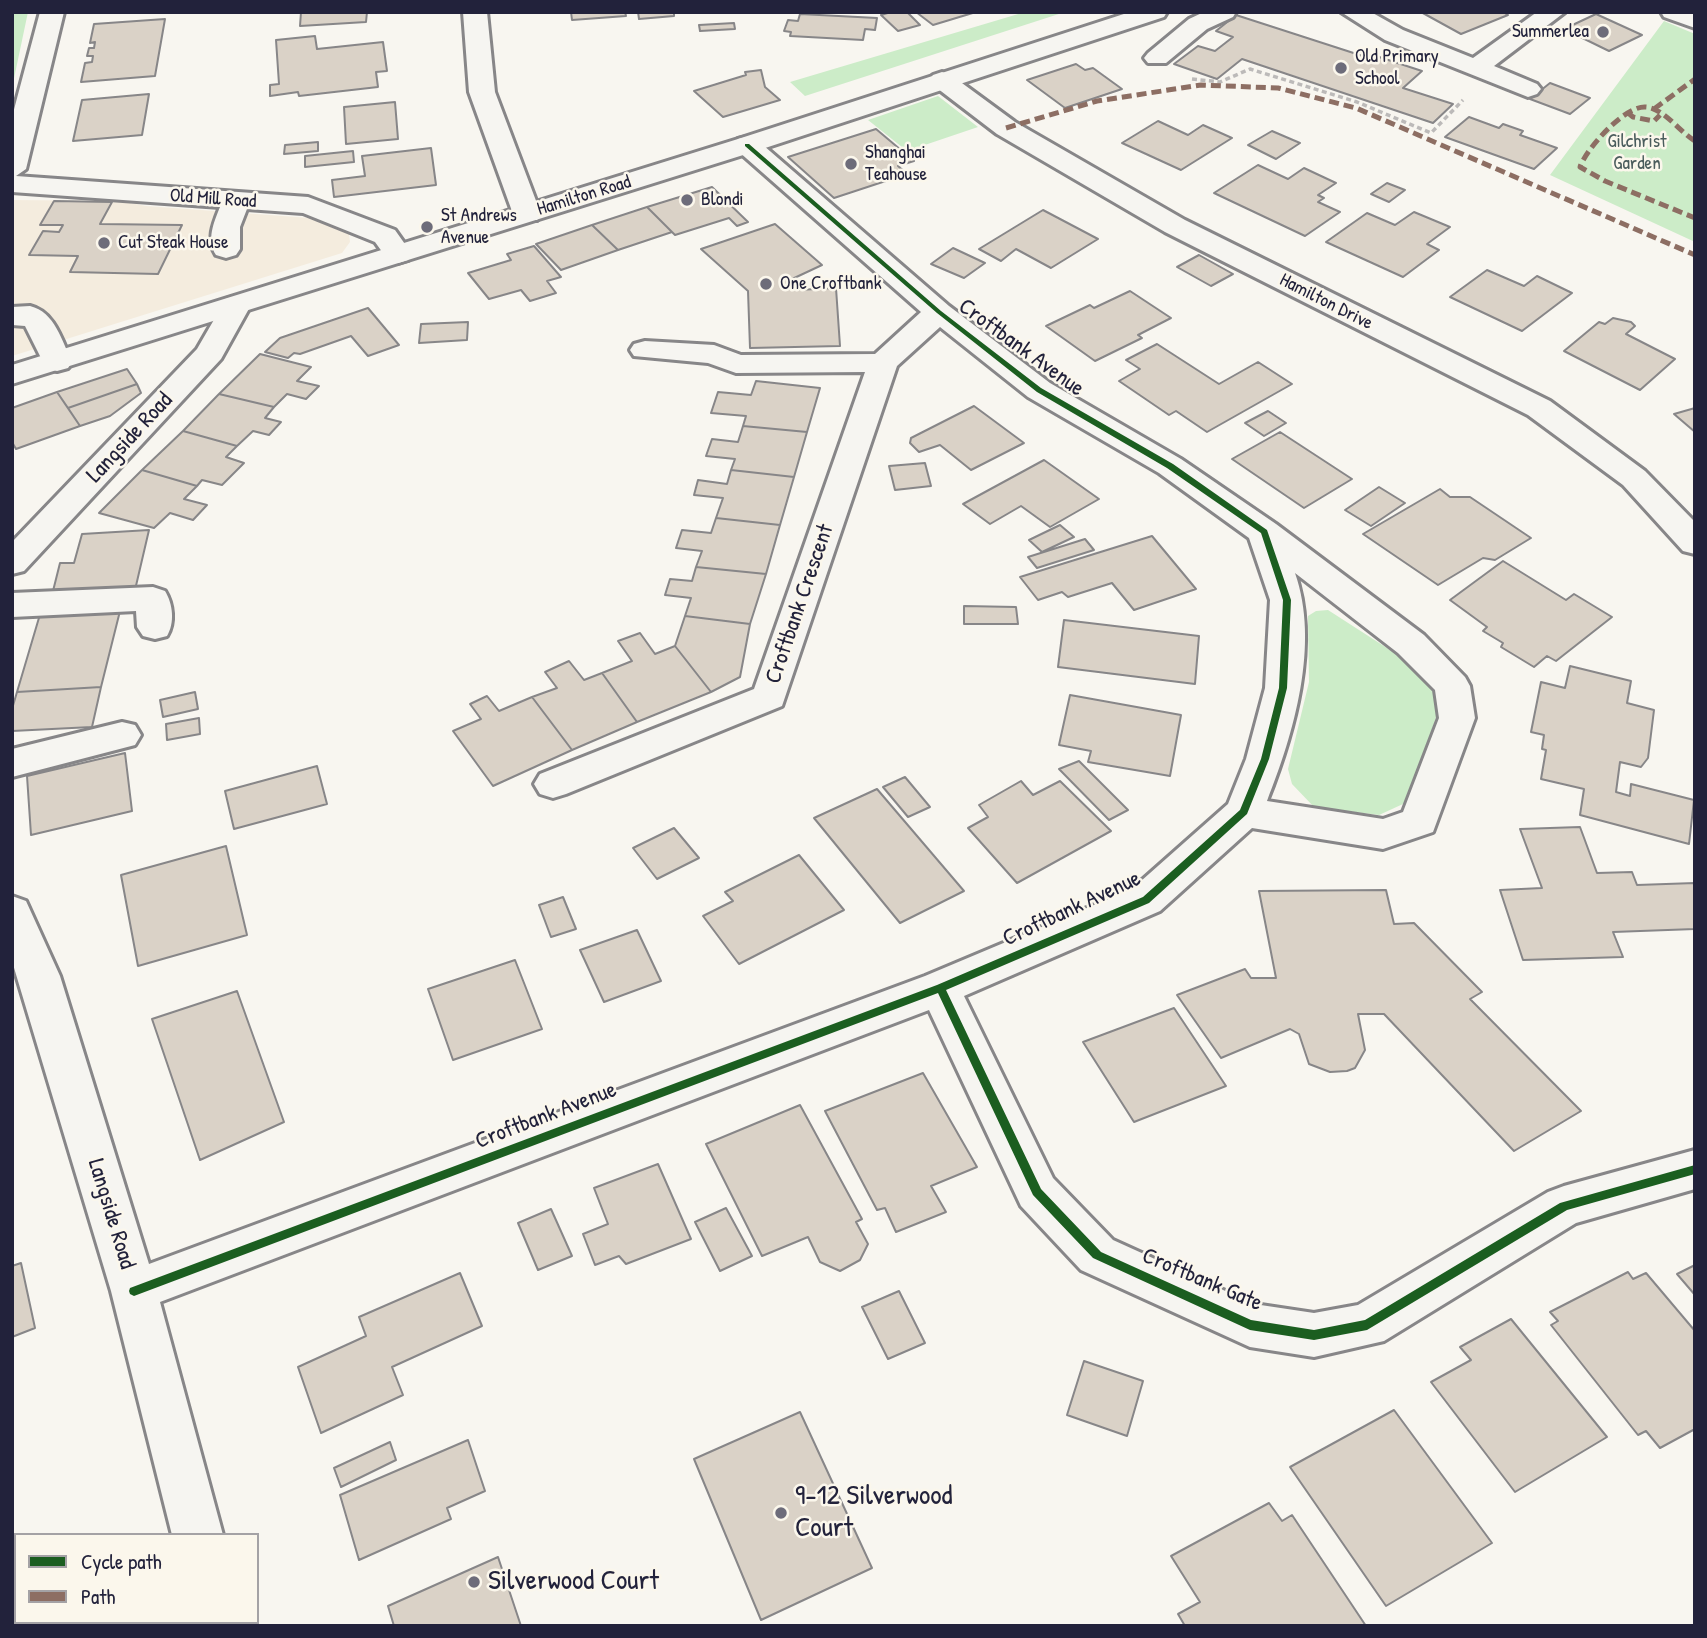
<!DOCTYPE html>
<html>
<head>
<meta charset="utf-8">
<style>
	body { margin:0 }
	#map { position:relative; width:1707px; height:1638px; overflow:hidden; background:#f8f6f0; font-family:"Patrick Hand",sans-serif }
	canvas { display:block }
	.frame { position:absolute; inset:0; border:14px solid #22223b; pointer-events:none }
	.legend { position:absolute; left:14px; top:1533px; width:245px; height:91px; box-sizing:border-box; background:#fbf7ec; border:2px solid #a4a2a5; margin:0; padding:9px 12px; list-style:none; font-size:21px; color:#22223b }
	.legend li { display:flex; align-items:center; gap:14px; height:35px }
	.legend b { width:35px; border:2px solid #a4a2a5 }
</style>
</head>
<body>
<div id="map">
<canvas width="1707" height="1638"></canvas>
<div class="frame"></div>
<ul class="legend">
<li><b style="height:9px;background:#1b5e20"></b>Cycle path</li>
<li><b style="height:9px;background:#8d6e63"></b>Path</li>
</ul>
</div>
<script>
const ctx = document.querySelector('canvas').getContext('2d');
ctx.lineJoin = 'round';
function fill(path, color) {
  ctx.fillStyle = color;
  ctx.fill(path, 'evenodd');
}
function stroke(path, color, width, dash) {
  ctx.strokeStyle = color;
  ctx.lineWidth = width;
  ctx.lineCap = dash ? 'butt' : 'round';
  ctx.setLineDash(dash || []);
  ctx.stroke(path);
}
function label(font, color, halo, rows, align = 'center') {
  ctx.font = font + ' "Patrick Hand",sans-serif';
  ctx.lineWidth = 5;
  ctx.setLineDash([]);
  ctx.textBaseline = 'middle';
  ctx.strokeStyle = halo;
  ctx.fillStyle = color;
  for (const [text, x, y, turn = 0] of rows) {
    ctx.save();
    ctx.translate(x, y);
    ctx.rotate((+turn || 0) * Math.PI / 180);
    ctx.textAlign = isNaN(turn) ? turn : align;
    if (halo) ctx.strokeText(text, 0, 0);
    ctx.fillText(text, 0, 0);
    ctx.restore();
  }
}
const built = new Path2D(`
	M12,200l108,1 26,5 178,13 24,8 2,15 -8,11 -330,103z`);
const green = new Path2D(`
	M12,12h16l-16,76z
	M1025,12h40l-260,84 -15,-14z
	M1664,21l31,13v208l-145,-67z
	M938,96l40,31 -71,24 -39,-31z
	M1328,610l90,58 13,13 10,21 -30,91 -8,11 -24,11 -65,-8 -22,-23 -4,-15 21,-87 -1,-66 8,-5z`);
const building = new Path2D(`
	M301,12h66l-1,10 -66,4z
	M571,12h54l1,4 -54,4z
	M638,12h36v4l-35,3z
	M891,12h16l13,13 -22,6 -17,-16z
	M916,12h60l-43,13z
	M1421,12h82l5,3 -47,19z
	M800,14l77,4 -2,12 -10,-1 -2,11 -73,-4 1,-4 -7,-1 4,-11 10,1z
	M1596,14l46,21 -33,16 -45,-22z
	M1236,15l133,43 4,-3 49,16 -19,17 50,16 -20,19 -191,-64 -25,20 -43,-15 24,-18 17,5 18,-14 -17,-6z
	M165,19l-10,57 -74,6 4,-19 7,-1 1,-6h-6l2,-8h5l1,-6 -5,1 4,-19z
	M734,23l1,6 -35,2 -1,-6z
	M315,36l2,13 66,-7 4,29 -11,1 2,15 -79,9 -1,-4 -28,4v-11l9,-1 -3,-44z
	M1076,64l9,6 8,-2 29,21 -57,19 -38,-28z
	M761,70l4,17 15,13 -57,17 -29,-26 52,-16 -1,-3z
	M1550,83l40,15 -20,16 -40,-15z
	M149,94l-7,41 -69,6 9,-41z
	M395,102l3,37 -52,5 -2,-37z
	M1469,117l30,11 4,-4 20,7 -3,4 37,13 -23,21 -89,-32z
	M1158,121l30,14 15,-10 29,13 -51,32 -59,-27z
	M876,129l38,32 -16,5 9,8 -73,24 -46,-41z
	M1272,131l28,12 -24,16 -28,-14z
	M318,142v9l-34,3 1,-9z
	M431,148l5,37 -102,12 -2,-17 33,-4 -3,-20z
	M353,151l1,11 -49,5v-11z
	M1258,165l30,14 16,-11 32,15 -18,12 6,3 -6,4 22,10 -35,24 -91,-43z
	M1387,183l18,7 -16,12 -18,-8z
	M712,187l36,35 -11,4 -8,-8 -54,17 -28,-28z
	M54,201l58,1 -12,22 82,1 -24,49 -88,-2 8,-16 -49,-1 14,-24 16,1 4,-7h-23z
	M647,207l25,25 -54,18 -26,-25z
	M1043,210l55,29 -47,29 -35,-19 -15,12 -22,-12z
	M1414,212l36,15 -23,17 12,6 -36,27 -77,-35 41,-29 28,12z
	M775,224l47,41 -32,15 6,10 40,-2 4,58 -90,2 -2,-57 -47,-42z
	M592,225l26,25 -57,20 -25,-26z
	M534,246l27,31 -14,4 9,12 -26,8 -9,-11 -32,9 -21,-26 43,-13 -4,-6z
	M953,248l32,15 -21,15 -33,-14z
	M1199,255l34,19 -22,12 -34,-19z
	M1487,270l37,16 13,-10 35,17 -50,38 -72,-34z
	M1130,291l41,27 -33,17 4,3 -47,23 -49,-35 44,-21 4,3z
	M368,308l31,37 -31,11 -17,-20 -51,18 -6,-1 -6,5 -23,-6 15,-14z
	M1613,318l18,4 4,4 -9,8 49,25 -35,31 -76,-39 35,-29 6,2z
	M468,322l-1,18 -48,3 2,-19z
	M1157,344l62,40 39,-22 34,22 -85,48 -31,-21 -7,4 -50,-34 21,-12 -14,-9z
	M260,354l51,13 -14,14 22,5 -13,13 -19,-5 -13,13 -55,-13z
	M127,369l10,15 -69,24 -11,-16z
	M756,381l64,7 -13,44 -64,-6 3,-10 -35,-3 7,-21 33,3z
	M137,384l4,9 -31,23 -30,10 -12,-18z
	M57,392l23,34 -64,23 -4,-7v-34z
	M219,394l55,13 -9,11 16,4 -12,13 -16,-4 -16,15 -54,-15z
	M974,406l50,37 -53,27 -31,-25 -21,7 -9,-9 1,-5z
	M1695,408v24l-21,-18z
	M1268,411l18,12 -22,13 -19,-13z
	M743,426l64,6 -13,45 -63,-7 4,-11 -29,-3 6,-17 26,3z
	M183,431l54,15 -11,11 18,6 -22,22 -20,-5 -5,6 -55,-16z
	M1280,432l72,47 -48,29 -72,-49z
	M1044,460l55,39 -49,28 -29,-21 -31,18 -27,-20z
	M925,463l6,23 -36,4 -6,-24z
	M142,470l55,16 -13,13 23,6 -14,15 -23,-7 -16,15 -55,-15z
	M731,470l63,7 -14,48 -64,-7 7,-20 -29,-3 4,-15 29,4z
	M1379,487l26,16 -34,23 -26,-16z
	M1440,489l10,8h20l61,41 -36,22 -12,-2 -45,27 -75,-51z
	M716,518l64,7 -14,49 -70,-7 6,-16 -26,-3 6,-18 29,3z
	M1060,525l14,12 -32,15 -13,-12z
	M149,530l-14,60 -83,5 8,-32h14l8,-29z
	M1152,536l44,53 -62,21 -22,-27 -44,14 -6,-5 -24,8 -18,-23z
	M1085,539l9,11 -57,18 -9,-11z
	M1503,561l63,39 8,-6 38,23 -56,44 -9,-5 -13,11 -33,-20 2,-4 -20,-12 4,-4 -37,-27z
	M696,567l70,7 -16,50 -65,-8 6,-18 -26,-3 5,-16 22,2z
	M964,606l52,1 2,17h-54z
	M121,607l-20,80 -84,5 24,-81z
	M685,616l65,8 -10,53 -29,15 -36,-46z
	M1064,620l135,16 -4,48 -137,-17z
	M640,633l15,21 20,-8 36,46 -74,30 -35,-49 30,-12 -14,-20z
	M569,661l15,19 18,-7 35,49 -65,28 -40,-53 25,-9 -12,-16z
	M1570,666l61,15 -4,22 27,7 -6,48 -7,9 -21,-5 -4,30 14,4 1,-12 63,16 -5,44 -109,-29 4,-26 -43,-10 5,-29 -4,-1 2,-14 -13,-3 10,-50 24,6z
	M101,687l-9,40 -80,4v-22l5,-17z
	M195,692l3,17 -35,8 -3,-17z
	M1070,695l111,20 -11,61 -82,-14 3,-11 -32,-6z
	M487,696l12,15 33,-14 40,53 -79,36 -40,-55 28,-12 -11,-15z
	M199,718l1,16 -33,6 -1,-16z
	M125,753l7,58 -101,24 -4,-59z
	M1079,761l49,49 -19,10 -50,-51z
	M317,766l10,38 -93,25 -9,-38z
	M905,777l25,30 -22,10 -25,-30z
	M1021,781l12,14 27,-14 51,50 -94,52 -49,-55 20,-11 -9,-12z
	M877,789l87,102 -64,32 -86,-105z
	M1580,827l17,46 35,-1 5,13 58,-2v46l-82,3 10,25 -100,3 -23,-70 42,-2 -22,-59z
	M674,828l25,30 -42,21 -24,-31z
	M226,846l21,89 -109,31 -17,-91z
	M799,855l45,55 -105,54 -36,-48 30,-15 -8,-9z
	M1386,890l8,34 20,-1 68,69 -12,7 111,112 -67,40 -130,-137h-26l7,36 -10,18 -8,3 -17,1 -21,-8 -10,-30 -9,-5 -69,29 -44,-63 68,-26 6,9h25l-17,-87z
	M563,897l13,32 -25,8 -12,-32z
	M637,930l24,51 -57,21 -24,-52z
	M515,960l27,69 -89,31 -25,-71z
	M237,991l47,131 -84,38 -48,-141z
	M1174,1008l52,78 -92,36 -51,-80z
	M923,1073l54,94 -46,19 15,26 -50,20 -11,-24 -8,2 -52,-99z
	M800,1105l62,114 -6,3 12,22 -8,16 -20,11 -20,-9 -12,-25 -46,19 -56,-112z
	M658,1164l33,75 -65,25 -7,-8 -24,9 -12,-31 25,-10 -14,-36z
	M726,1208l26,48 -32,15 -25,-49z
	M551,1209l21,47 -34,14 -20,-47z
	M21,1263l14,65 -23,9v-71z
	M1695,1265v30l-18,-21z
	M1628,1272l5,7 13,-6 49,58v98l-35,19 -14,-17 -8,4 -87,-110 7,-4 -8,-9z
	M460,1273l22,53 -90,41 11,28 -82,38 -23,-66 68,-31 -7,-19z
	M899,1291l26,52 -37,16 -26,-52z
	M1511,1319l96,118 -92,55 -84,-110 40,-22 -11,-13z
	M1084,1361l59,20 -16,55 -60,-21z
	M1394,1410l98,133 -106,63 -96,-139z
	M800,1412l72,156 -111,52 -67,-161z
	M468,1440l17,51 -38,17 4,11 -92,41 -19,-65z
	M390,1442l6,18 -55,27 -7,-19z
	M1269,1503l13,18 10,-6 74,111h-181l-7,-12 22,-12 -29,-46z
	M498,1557l23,69h-127l-6,-20z`);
const path = new Path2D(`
	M1192,79l28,3 30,-13 107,33 74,31 32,-33`);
const minor = new Path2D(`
	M40,12h24l-38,157 -10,7 292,21 87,33 17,24 -4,6 -10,3 -10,-3 -13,-18 -72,-29 -56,-4 -7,18v22l-4,6 -10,3 -10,-3c-10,-15 -2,-33 4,-48l-208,-15v-75z
	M463,12h24l8,80 46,122 -4,6h-20l-4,-6 -44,-122z
	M1204,12h32l-3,5 -26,12 -41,34h-18l-4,-5 4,-5 41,-34z
	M1341,12h30l32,18 70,28 64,-46h28l-71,54 43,18 4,5 -4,5 -9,3 -143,-57z
	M1661,12h34v16l-31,-11z
	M942,72l9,3 64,47 170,98 365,181 95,70 50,51v32l-12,-3 -60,-66 -95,-70 -363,-183 -168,-98 -64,-49 -4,-5 4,-5z
	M747,137l9,2 193,167 101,77 131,76 95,65 148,111 41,42 5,9 5,32 -42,114 -50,17 -131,-21 -92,83 -196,85 89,182 60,62 141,64 60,9 44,-8 190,-113 16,-6 131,-36v39l-119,34 -192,118 -70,16 -64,-10 -169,-77 -60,-64 -92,-196 -769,292 63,233h-51l-61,-244 -99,-330v-65l14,5 34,75 89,288 776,-288 207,-87 96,-85 18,-45 19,-71 5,-88 -21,-62 -90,-65 -131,-76 -88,-70 -43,39 -115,340 -216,88 -13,4 -13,-4 -6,-10 6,-10 214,-85 111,-317 -129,1 -28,-10 -74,-7 -4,-6 4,-6 11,-3 69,4 27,10 134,-1 46,-42 -183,-161 -4,-6 4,-6zM1295,573l103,80 37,37 4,28 -36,94 -20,7 -116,-18c27,-68 53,-157 28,-228z
	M236,296l10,3 5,6 -30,54 -197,212 -12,3v-32l185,-193 29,-50z
	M30,306c25,6 32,35 42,56l-4,6 -11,3 -11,-3 -21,-42 -13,-1v-18z
	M153,587l12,4c8,13 10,32 2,45l-12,3 -12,-3 -6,-9 -1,-16 -124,6v-24z
	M122,722l13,3 6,10 -6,10 -123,32v-28z
	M195,1622h52l1,4h-52z`);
const major = new Path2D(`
	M1130,12h37l-3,5 -408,134 -744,233v-19l726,-226z`);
const quiet = new Path2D(`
	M1654,109l41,-30
	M1627,112l6,5 21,4 6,-6
	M1006,128l91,-27 104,-16 77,3 78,20 339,147
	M1695,141c-15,-9 -32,-33 -49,-34 -21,-2 -60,42 -66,60l25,14 90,37`);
const cycleway = new Path2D(`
	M745,144h4l192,167 100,77 132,76 94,66 24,70 -4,88 -18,71 -22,55 -98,89 -203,87 95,199 60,63 150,68 63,10 51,-10 195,-117 135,-38v9l-128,36 -200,120 -53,10 -64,-10 -157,-72 -60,-63 -95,-202 -804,303 -4,-2 -1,-3 1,-3 807,-303 206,-88 97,-87 21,-51 18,-71 4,-88 -22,-67 -94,-65 -130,-76 -100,-79 -192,-167z`);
const markers = [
	[1603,32,7,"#6d6c7a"],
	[1341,68,7,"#6d6c7a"],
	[851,164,7,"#6d6c7a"],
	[687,200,7,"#6d6c7a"],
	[427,227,7,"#6d6c7a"],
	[104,243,7,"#6d6c7a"],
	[766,284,7,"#6d6c7a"],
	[781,1513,7,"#6d6c7a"],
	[474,1582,7,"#6d6c7a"]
];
const farPoinames = [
	["Summerlea",1589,32,"right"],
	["Old Primary",1355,57],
	["School",1355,79],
	["Shanghai",865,153],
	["Teahouse",865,175],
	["Blondi",701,200],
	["St Andrews",441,216],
	["Avenue",441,238],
	["Cut Steak House",118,243],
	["One Croftbank",780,284]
];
const farParknames = [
	["Gilchrist",1637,142],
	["Garden",1637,164]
];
const farStreetnames = [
	["Hamilton Road",584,196,-17],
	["Old Mill Road",213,199,4],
	["Hamilton Drive",1326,302,27]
];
const streetNames = [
	["Croftbank Avenue",1021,348,36],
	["Langside Road",130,438,-47],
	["Croftbank Crescent",800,604,-71],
	["Croftbank Avenue",1072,909,-25],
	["Croftbank Avenue",546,1116,-21],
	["Langside Road",111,1214,73],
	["Croftbank Gate",1202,1280,23]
];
const nearPoinames = [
	["9-12 Silverwood",795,1497],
	["Court",795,1529],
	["Silverwood Court",488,1582]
];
fill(built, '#f4ecde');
fill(green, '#ccecc8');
fill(building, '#dad2c7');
stroke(building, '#878688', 2);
stroke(minor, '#878688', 6);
stroke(major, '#878688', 6);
stroke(path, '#bcbab9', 3.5, [5, 3.5]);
fill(minor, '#f6f5f1');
fill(major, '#f6f5f1');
stroke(quiet, '#8d6e63', 5, [10, 5]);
fill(cycleway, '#1b5e20');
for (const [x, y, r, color] of markers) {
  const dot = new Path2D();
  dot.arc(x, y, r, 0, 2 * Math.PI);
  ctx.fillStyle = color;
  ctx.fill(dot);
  stroke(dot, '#fbf7ec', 2.5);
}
label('19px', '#22223b', '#fbf7ec', farPoinames, 'left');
label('19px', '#4a5c5c', '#fbf7ec', farParknames);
label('19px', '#22223b', '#fbf7ec', farStreetnames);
label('23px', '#22223b', '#fbf7ec', streetNames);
label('28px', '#22223b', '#fbf7ec', nearPoinames, 'left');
</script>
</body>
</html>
